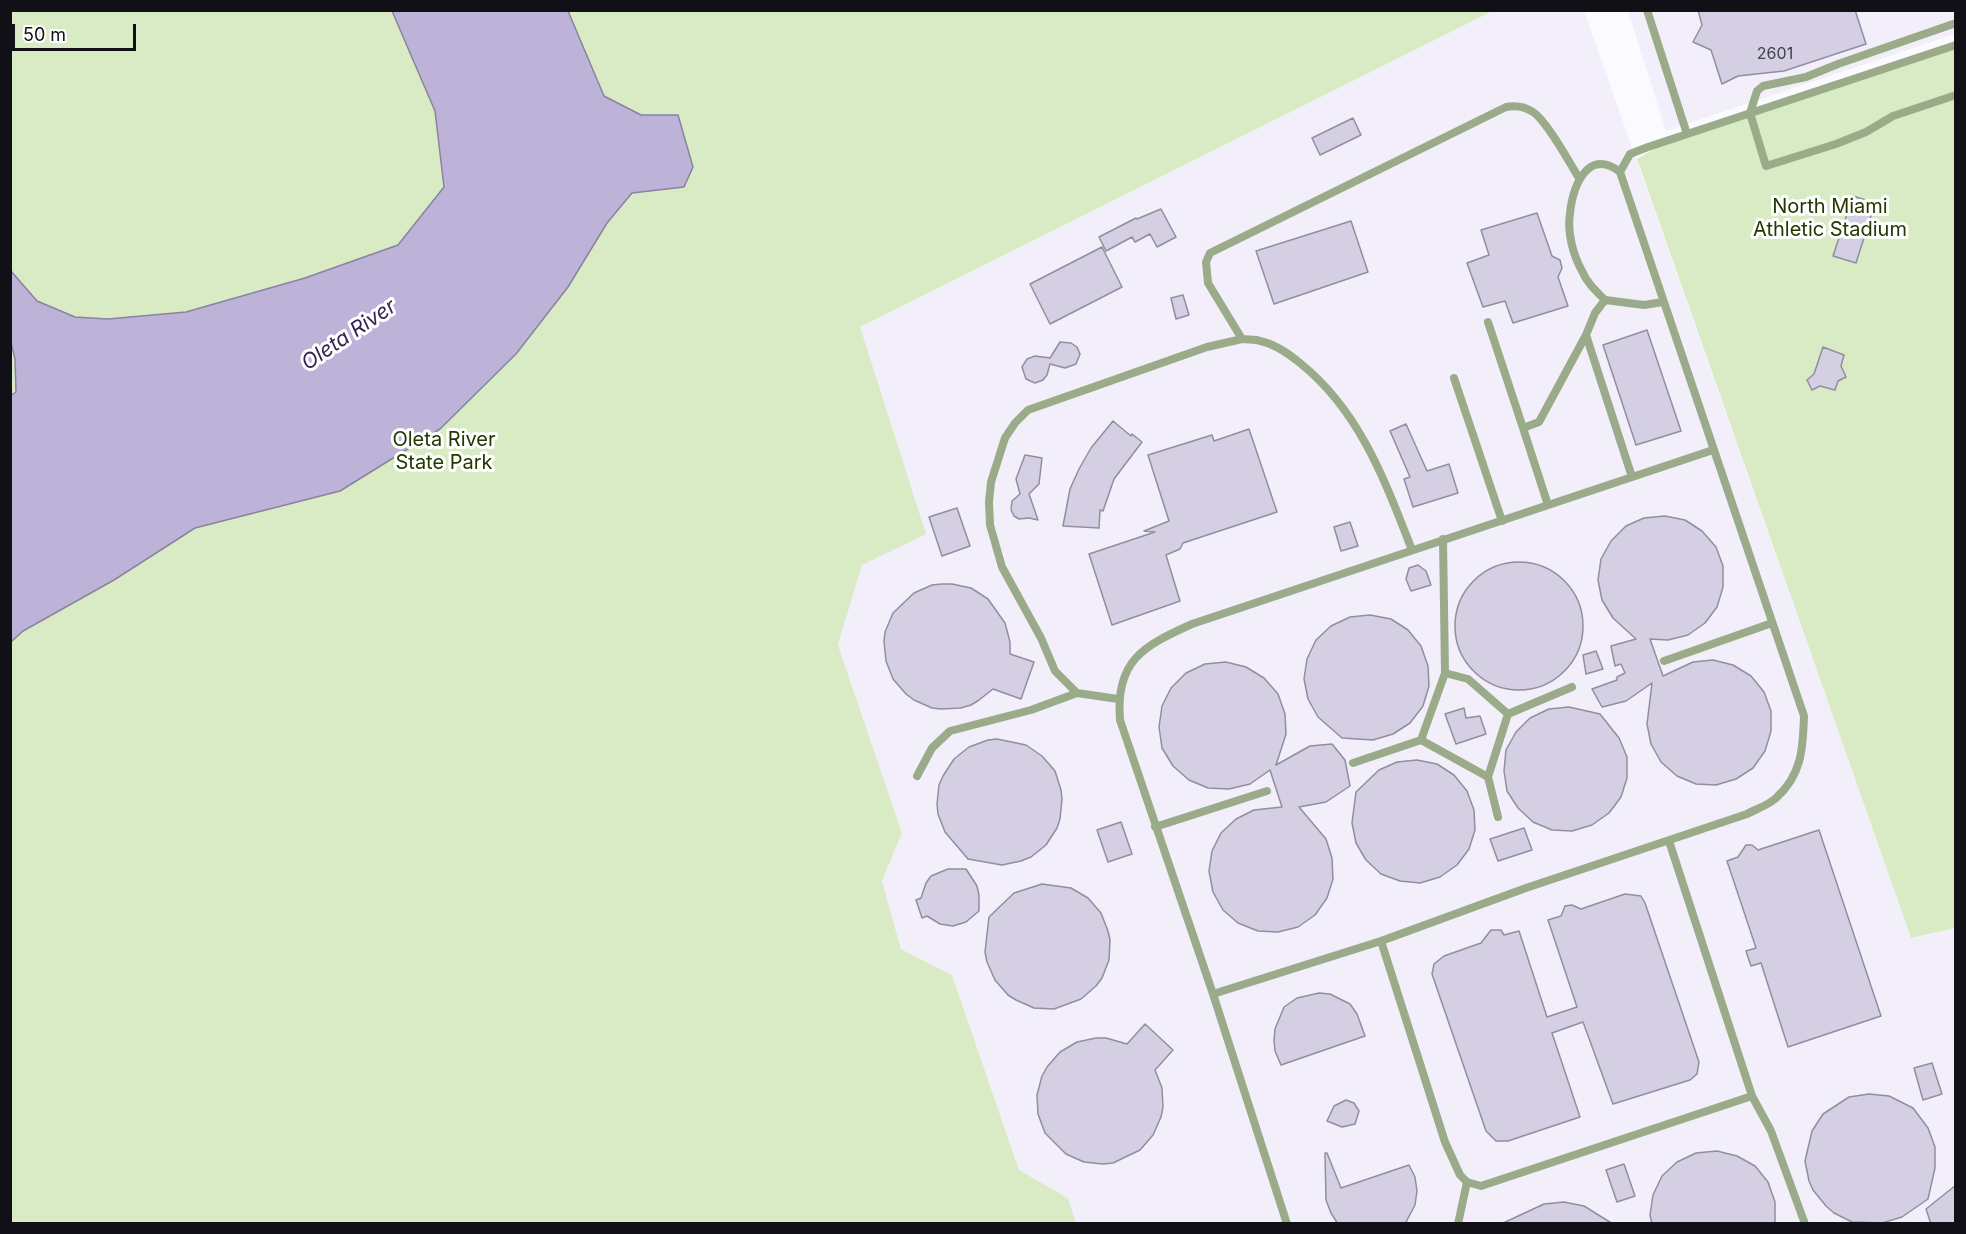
<!DOCTYPE html>
<html>
<head>
<meta charset="utf-8">
<style>
	body { margin:0 }
	#map { position:relative; width:1966px; height:1234px; overflow:hidden; background:#fbfafe; font-family:Inter,sans-serif }
	canvas { display:block }
	.frame { position:absolute; inset:0; border:12px solid #121017; pointer-events:none }
	.scale { position:absolute; left:12px; top:24px; width:124px; height:27px; box-sizing:border-box; border:3px solid #121017; border-top:0; padding-left:8px; font-size:18px; line-height:21px; white-space:nowrap; color:#121017; -webkit-text-stroke:4px #fff; paint-order:stroke }
</style>
</head>
<body>
<div id="map">
<canvas width="1966" height="1234"></canvas>
<div class="frame"></div>
<div class="scale">50 m</div>
</div>
<script>
const ctx = document.querySelector('canvas').getContext('2d');
ctx.lineJoin = 'round';
function fill(path, color) {
  ctx.fillStyle = color;
  ctx.fill(path, 'evenodd');
}
function stroke(path, color, width, dash) {
  ctx.strokeStyle = color;
  ctx.lineWidth = width;
  ctx.lineCap = dash ? 'butt' : 'round';
  ctx.setLineDash(dash || []);
  ctx.stroke(path);
}
function label(font, color, halo, rows, align = 'center') {
  ctx.font = font + ' Inter,sans-serif';
  ctx.lineWidth = 6;
  ctx.setLineDash([]);
  ctx.textBaseline = 'middle';
  ctx.strokeStyle = halo;
  ctx.fillStyle = color;
  for (const [text, x, y, turn = 0] of rows) {
    ctx.save();
    ctx.translate(x, y);
    ctx.rotate((+turn || 0) * Math.PI / 180);
    ctx.textAlign = isNaN(turn) ? turn : align;
    if (halo) ctx.strokeText(text, 0, 0);
    ctx.fillText(text, 0, 0);
    ctx.restore();
  }
}
const built = new Path2D(`
	M1493,11h91l327,927 44,-10v295h-879l-8,-25 -49,-28 -67,-195 -51,-26 -19,-68 20,-48 -64,-188 24,-80 63,-32 -66,-206z
	M1628,11h327v23l-289,97z`);
const green = new Path2D(`
	M10,11h1483l-633,316 66,207 -64,31 -24,80 64,188 -20,48 19,68 51,26 67,195 49,28 8,25h-1065z
	M1955,44v884l-44,10 -274,-779 34,-20z`);
const water = new Path2D(`
	M392,11h176l36,85 37,19h37l15,52 -9,20 -52,6 -25,30 -39,64 -52,67 -76,75 -100,62 -145,37 -81,52 -91,51 -12,11 -1,-246 6,-4 -1,-33 -5,-20 1,-68 26,30 38,16 33,2 78,-7 119,-34 93,-33 46,-58 -9,-76z`);
const building = new Path2D(`
	M1698,10h157l11,34 -82,27 -46,5 -16,8 -11,-34 -18,-8 9,-17z
	M1353,118l8,17 -41,20 -8,-17z
	M1853,196l22,7 -19,60 -23,-7z
	M1161,209l15,28 -19,10 -7,-13 -15,8 -3,-5 -26,14 -7,-14 37,-19 1,1z
	M1537,213l15,43 8,4 2,8 -4,9 10,29 -55,17 -8,-22 -22,6 -16,-44 22,-8 -8,-25z
	M1351,221l17,51 -94,32 -18,-53z
	M1102,247l20,40 -72,37 -20,-40z
	M1183,295l6,20 -13,4 -5,-21z
	M1647,330l34,101 -45,14 -33,-100z
	M1060,342l11,1 6,4 3,7 -4,10 -11,4 -15,-4 -3,11 -4,5 -8,3 -9,-4 -4,-12 5,-8 8,-3 15,2z
	M1823,347l21,8 -3,11 5,11 -8,4 -3,9 -15,-4 -8,4 -5,-10 7,-6z
	M1113,421l18,15 1,-2 10,8 -28,37 -11,32 -3,-1 -1,18 -36,-2 7,-37 9,-20 12,-21z
	M1406,424l21,47 22,-7 9,29 -45,14 -9,-28 6,-2 -20,-46z
	M1249,429l28,83 -94,31 -3,6 -14,6 14,46 -68,24 -23,-71 66,-22 -11,-1 25,-10 -21,-66 64,-20 2,6z
	M1025,455l17,3 -3,26 -10,10 9,26 -9,-2 -10,1 -5,-3 -3,-6 1,-9 8,-7 -4,-15z
	M957,508l13,38 -28,10 -13,-39z
	M1665,516l20,4 17,11 14,16 7,19v21l-6,20 -12,16 -17,12 -20,5 -18,-1 13,37 30,-14 20,-2 20,5 18,11 13,16 7,19v20l-6,20 -12,17 -17,11 -20,6 -20,-1 -19,-8 -16,-14 -10,-18 -4,-20 5,-41 -26,18 -24,6 -10,-18 25,-9v-3l8,-4 -4,-9 -6,2 -4,-20 25,-7 -23,-21 -11,-18 -4,-20 3,-21 10,-18 15,-15 18,-8z
	M1350,522l8,24 -17,5 -7,-24z
	M1455 626a64 64 0 1 1 128 0a64 64 0 1 1-128 0Z
	M1418,565l8,6 5,14 -20,6 -5,-12 3,-11z
	M942,584h10l19,4 17,11 17,24 5,19v12l24,8 -13,37 -28,-10 -14,11 -8,5 -10,3 -20,1 -9,-1 -18,-8 -8,-6 -13,-15 -7,-18 -2,-20 1,-9 8,-19 21,-20 18,-8z
	M1370,615l21,4 17,11 13,16 7,20 1,20 -6,20 -13,17 -17,11 -20,6 -31,-2 -24,-21 -10,-18 -4,-20 3,-20 9,-19 15,-14 19,-9z
	M1596,651l7,18 -17,5 -3,-19z
	M1226,662l20,5 18,11 14,16 7,20 1,20 -10,31 34,-19 22,-2 13,16 5,26 -24,16 -27,5 27,32 6,19 1,21 -6,19 -12,17 -17,12 -20,5 -20,-1 -20,-8 -15,-13 -10,-18 -4,-21 3,-20 9,-18 15,-14 18,-9 28,-3 -12,-37 -20,14 -21,5 -21,-1 -19,-8 -16,-14 -11,-18 -3,-21 3,-21 9,-18 15,-15 19,-9z
	M1569,707l31,7 19,24 8,19v21l-6,19 -12,16 -17,12 -20,6 -20,-1 -19,-8 -15,-14 -11,-17 -3,-20 2,-21 10,-18 14,-14 19,-9z
	M1464,708l2,10 14,-2 6,18 -30,10 -11,-30z
	M997,739l29,6 16,11 13,15 6,19 1,9 -2,20 -3,9 -11,17 -15,12 -10,4 -19,4 -34,-6 -23,-27 -7,-18 -1,-10 2,-19 4,-9 11,-17 15,-12 19,-7z
	M1417,760l20,4 17,11 13,16 7,19 1,20 -6,19 -12,16 -17,12 -20,6 -20,-2 -19,-7 -15,-14 -10,-17 -4,-20 4,-31 23,-22 18,-8z
	M1121,822l11,32 -24,8 -11,-32z
	M1524,828l8,22 -34,11 -8,-22z
	M1819,830l62,186 -93,31 -27,-84 -10,3 -5,-15 10,-3 -29,-87 11,-4 8,-12h6l6,5z
	M948,869h18l11,17 2,9v16l-13,11 -13,4 -13,-2 -13,-8 -5,2 -6,-18 5,-2 5,-15 5,-7z
	M1042,884l29,4 17,10 13,15 7,18 2,9 -1,20 -7,18 -6,8 -15,13 -27,10 -20,-1 -18,-8 -8,-5 -13,-15 -8,-18 -2,-10 4,-35 25,-24z
	M1625,894l16,2 4,7 54,159 -2,12 -7,6 -77,24 -30,-82 -31,11 28,84 -72,24h-12l-10,-10 -54,-157 2,-10 10,-8 37,-13 10,-13h10l3,5 15,-4 28,86 30,-10 -29,-87 13,-4 4,-10 7,-1 9,4z
	M1319,993l11,1 20,10 7,10 8,22 -84,29 -6,-14 -1,-10 1,-12 9,-22 13,-9z
	M1145,1024l28,26 -18,20 7,18 1,19 -2,10 -8,18 -13,15 -27,13 -10,1 -19,-2 -18,-8 -21,-21 -7,-19 -1,-19 5,-19 5,-9 13,-15 17,-10 19,-4h10l21,6z
	M1932,1063l10,31 -19,6 -9,-32z
	M1869,1094l20,2 24,12 15,20 7,19v21l-7,31 -26,18 -20,6 -30,-1 -18,-9 -8,-7 -13,-16 -4,-9 -4,-20 7,-30 11,-17 26,-17z
	M1346,1100l8,3 5,8 -4,13 -13,3 -15,-6 7,-15z
	M1717,1151l20,5 18,10 13,16 7,20v22h-123l-2,-9 3,-20 9,-19 15,-14 19,-9z
	M1325,1153h2l14,35 68,-23 6,12 2,14 -2,14 -10,19h-67l-7,-11 -5,-13z
	M1624,1164l11,32 -18,6 -11,-32z
	M1956,1185v39h-25l-5,-15z
	M1564,1202l20,4 29,18h-112l43,-20z`);
const lane = new Path2D(`
	M1647,10l40,124
	M1956,23l-118,41 -32,13 -43,9 -6,5 -7,22 16,53 70,-22 30,-12 27,-16 63,-21
	M1620,172l10,-18 18,-7 308,-102
	M1488,322l35,106
	M1586,335l9,-22 10,-13 39,5 19,-3
	M1454,378l48,143
	M1548,505l-25,-77 16,-6 47,-87 46,142
	M1412,550c-27,-69 -52,-139 -112,-187 -11,-9 -25,-19 -40,-22 -5,-2 -12,-1 -18,-2l-34,-56 -2,-21 4,-9 296,-146c10,-2 18,-1 27,5 14,9 36,50 46,66
	M1664,661l108,-38
	M1445,673l23,6 40,35
	M1118,699l-41,-6 -22,-22 -14,-33 -39,-71 -12,-42 -1,-23 2,-20 14,-44 10,-15 13,-13 179,-63 35,-8
	M1421,740l67,37
	M1353,763l68,-23 24,-67 -2,-134
	M917,776l15,-28 18,-17 81,-21 46,-17
	M1498,817l-10,-40 20,-63 64,-27
	M1155,827l112,-36
	M1669,841l83,255 19,35 34,93
	M1381,941l64,201 15,33 7,7 14,4 271,-90
	M1213,994l168,-53 145,-53 221,-74c9,-5 22,-9 29,-16 26,-23 27,-50 28,-82l-184,-544c-32,-25 -47,14 -50,41 -3,19 3,42 12,58 5,12 14,20 23,29
	M1287,1224l-74,-230 -93,-274c-5,-59 23,-74 72,-96l521,-174
	M1458,1224l9,-42`);
const numberNames = [
	["2601",1775,54]
];
const parkNames = [
	["North Miami",1830,207],
	["Athletic Stadium",1830,230],
	["Oleta River",444,440],
	["State Park",444,463]
];
const waterNames = [
	["Oleta River",349,335,-34]
];
fill(built, '#f2effb');
fill(green, '#d9ebc5');
fill(water, '#bdb3d8');
stroke(water, '#8a829e', 1.5);
fill(building, '#d4cfe3');
stroke(building, '#928d9f', 1.5);
stroke(lane, '#9aab89', 8);
label('16px', '#42404a', null, numberNames);
label('20px', '#243900', '#fff', parkNames);
label('italic 21px', '#352453', '#fff', waterNames);
</script>
</body>
</html>
